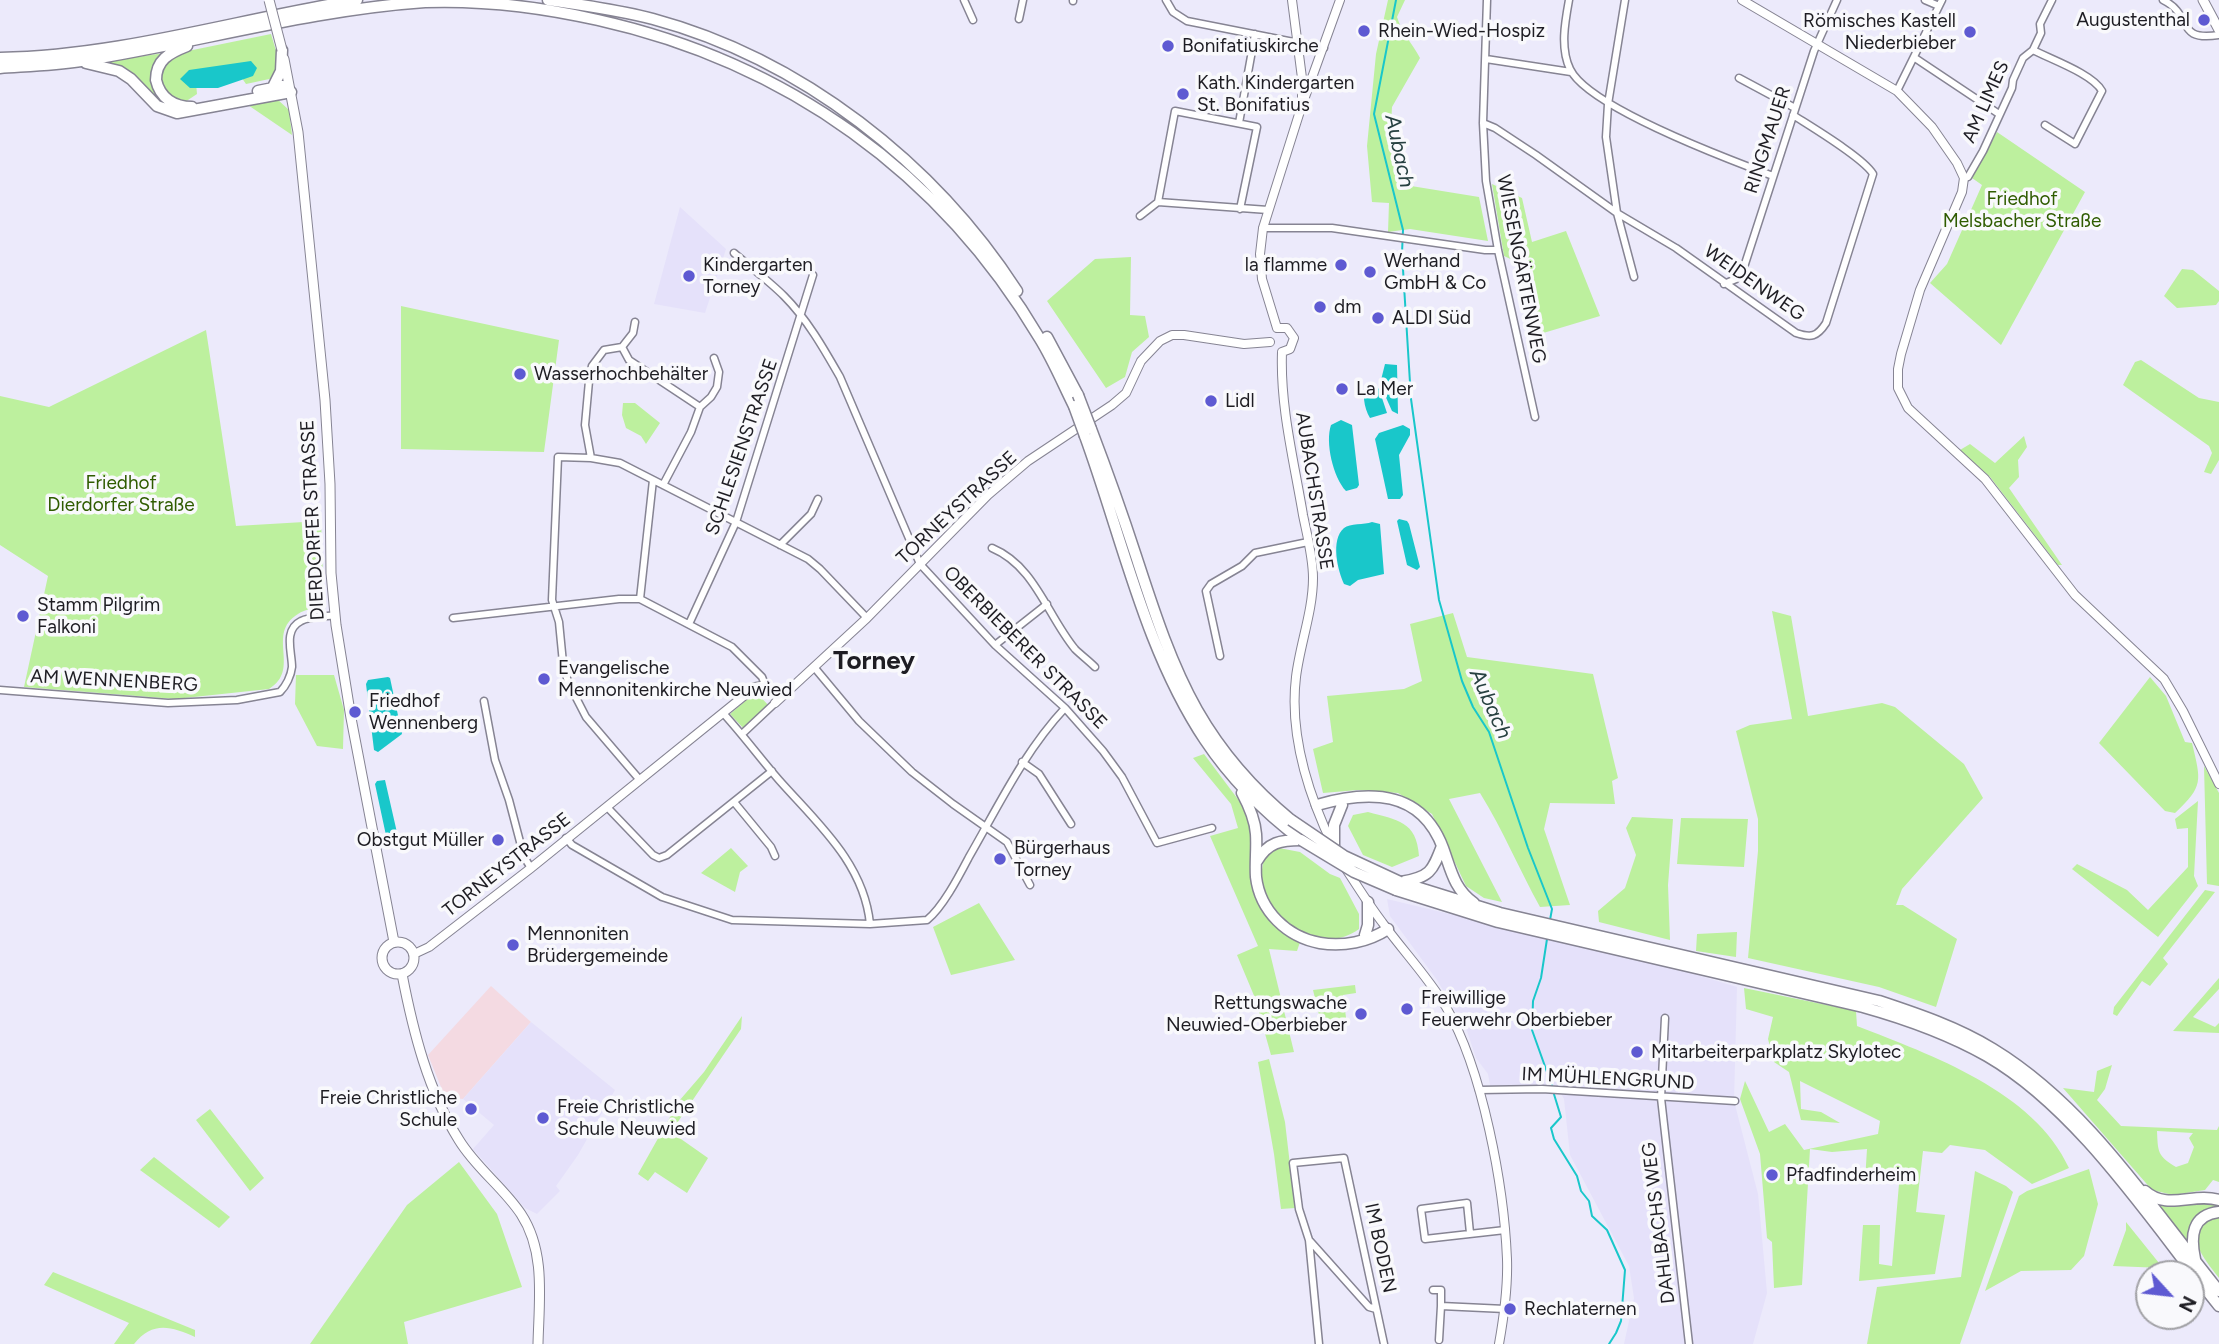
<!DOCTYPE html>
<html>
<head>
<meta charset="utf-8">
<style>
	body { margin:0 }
	#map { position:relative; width:2219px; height:1344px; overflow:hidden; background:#eceafb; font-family:Figtree,sans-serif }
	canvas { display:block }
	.north { position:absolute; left:2135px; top:1260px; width:70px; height:70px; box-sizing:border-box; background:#f9f9fc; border:2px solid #a1a1a5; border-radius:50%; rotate:117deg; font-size:19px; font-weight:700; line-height:28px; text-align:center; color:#1e1d23 }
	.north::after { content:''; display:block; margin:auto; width:24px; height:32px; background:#5e5ad2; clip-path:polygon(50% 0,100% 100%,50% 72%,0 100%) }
</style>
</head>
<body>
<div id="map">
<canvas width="2219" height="1344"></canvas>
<div class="north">N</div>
</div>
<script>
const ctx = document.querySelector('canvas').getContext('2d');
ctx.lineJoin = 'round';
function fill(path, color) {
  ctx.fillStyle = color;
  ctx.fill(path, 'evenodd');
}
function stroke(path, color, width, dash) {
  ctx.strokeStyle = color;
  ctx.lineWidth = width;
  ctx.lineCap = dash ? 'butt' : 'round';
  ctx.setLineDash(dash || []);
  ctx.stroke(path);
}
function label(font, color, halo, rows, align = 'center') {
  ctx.font = font + ' Figtree,sans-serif';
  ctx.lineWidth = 7;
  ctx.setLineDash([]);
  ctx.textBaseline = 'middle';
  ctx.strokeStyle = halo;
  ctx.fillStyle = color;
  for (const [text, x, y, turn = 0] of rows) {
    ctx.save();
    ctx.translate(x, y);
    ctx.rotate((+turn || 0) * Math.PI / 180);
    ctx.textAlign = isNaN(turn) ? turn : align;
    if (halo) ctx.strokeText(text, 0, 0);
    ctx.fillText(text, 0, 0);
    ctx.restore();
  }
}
const commercial = new Path2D(`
	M491,986l40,36 -68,77 -18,-2 -17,-42z`);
const built = new Path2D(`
	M680,207l46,42 -21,64 -51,-9z
	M1387,899l287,69 63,19 -3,114 24,93 9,99 -14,51h-129l10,-46 -5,-32 -59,-111 -6,-56 -4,-7 -69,-2 -3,-16 -12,-16 -9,-27 -30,-51 -47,-64z
	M531,1022l84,68 -37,65 -22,31 4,5 -23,23 -12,-6 -52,-59 21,-24 -31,-26z`);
const green = new Path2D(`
	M1388,0h17l-8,17c5,16 15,26 23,41l-28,49 -2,35 6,10 9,33 74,12 9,44 -78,-12 -22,3 1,-29 -17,-1 -5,-56 9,-92z
	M271,34l6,20 -3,24 -28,6 -9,-13 -42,1 2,22 -12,8c-21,-2 -26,-20 -23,-38l21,-12z
	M164,53l-10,13 15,39 -6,2 -60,-45z
	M277,99l12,11 3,25 -47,-32z
	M1997,132l88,60 -84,153 -71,-62 17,-19 35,-79 -10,-7z
	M1492,184l30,14 10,44 34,-11 34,85 -60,18 -21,-71 -15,-7z
	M1131,257l-1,58 15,1 4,21 -17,15 -7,25 -19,11 -59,-87 48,-42z
	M2182,269l11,1 26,21v10l-3,4 -39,3 -13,-12z
	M401,306l158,34 -15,112 -143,-3z
	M206,330l30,196 85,-5 3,84c-8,3 -19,4 -26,9 -33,20 4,55 -29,75l-94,10 -151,-12 24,-111 -48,-31v-149l49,11z
	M2141,360l58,38 20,4v58l-8,14 -7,-2 8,-19 -3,-7 -86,-61 12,-23z
	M623,403h12l25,20 -14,21 -5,-8 -15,-8 -4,-13z
	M2024,436l3,11 -9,13 1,17 -10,11 53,77h-4l-68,-88 -30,-27 10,-6 25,19z
	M1772,611l19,5 17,100 74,-13 13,4 69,57 19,34 -81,91 -6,16h7l54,34 -21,68 -57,-20 -131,-29 10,-107v-32l-22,-88 14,-6 42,-6z
	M1453,613l14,44 126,17 25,104 -6,3 3,23 -65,-1 -6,26 26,76 -30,2c-21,-38 -37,-77 -60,-114l-31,6 53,103 -18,-4 -18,-12 -34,-72 -34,-21 -40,-3 -35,3 -10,-44 20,-7 -6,-46 77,-7 18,-8 -12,-57z
	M296,675h38l10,35 -1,39 -26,-3 -22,-42z
	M2150,677l16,19 19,46 7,1c9,38 12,43 -17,70l-10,-2 -66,-68z
	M756,692l13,14 -25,23 -14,-15z
	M1204,754l42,56 6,24 3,58 45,50 -3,9 -28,-2 25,103 -23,3 -16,-57 -18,-43 21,-9 -48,-110 28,-8 -7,-24 -38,-46z
	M2204,766l15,27v93l-12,-2z
	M2198,801l-4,75 4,10 -40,51 -86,-68 5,-5 50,26 21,20 40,-43v-39l-11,1 -2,-10z
	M1368,812c29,8 49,9 51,44l-27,11 -29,-12 -15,-29 5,-11z
	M1632,817l41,2 -5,66 2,55 -71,-18 -1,-11 27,-23 11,-33 -10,-27z
	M1681,818l67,1 -4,48 -67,-3z
	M731,848l17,18 -8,6 -5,20 -34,-19z
	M1279,848l21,4 30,22 10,4 19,36v15c-47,35 -119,-27 -91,-78z
	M2205,890l10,2 -52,66 5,6 -18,22 -8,-5 -25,35 -4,-2 1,-7z
	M979,903l36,57 -64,15 -18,-48z
	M1737,932l-1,25 -40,-6 1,-17z
	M2219,978v11l-26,28 22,10 4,-4v10l-46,-2z
	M1355,985l1,8 -13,2 4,30 -24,6 -10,-41z
	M1744,988l112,23 1,15c74,29 177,65 212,142l-37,16 -47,-34 -35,-5 -8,8 -19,-2 -7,61 29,3 -10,59 -76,7 4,-56h17l-1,39 13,2 7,-82 -34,-3 2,-32 -35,3 -22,-3 -8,136 -28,3 -2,-46 -5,-4 -7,-84 -20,-55 5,-18 24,51 16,-8 19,26 74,-16 2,-13 -80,-40 1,28 20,3 19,11 -39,-3 -12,-48 -15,-10 -6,-23 5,-22 -27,-8z
	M742,1016l-1,13 -70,103 37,26 -21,35 -32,-21 -7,9 -10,-7 41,-73 25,-29z
	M1269,1059l16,63 10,86 -14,1 -7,-55 -16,-92z
	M2112,1065l-7,24 -8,11 24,26 96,4 2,-4v56l-6,-2 -8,10 -32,5 -21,-5 -89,-102 31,4 3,-21zM2157,1131l36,2 -4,5 5,9 -6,16 -12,4c-19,-11 -18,-16 -19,-36z
	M210,1109l54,69 -14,13 -54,-71z
	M154,1157l76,60 -11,11 -79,-58z
	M459,1162l38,52 25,73 -118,35 4,22h-98l97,-139z
	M2089,1169l9,35 -14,52 -13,14 -50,1 -36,20 34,-95 8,-5z
	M1975,1171l31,15 7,6 -53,152h-93l10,-57 84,-10z
	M2196,1200l23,4v5l-30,21 -2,10 -31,-38 10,3z
	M2219,1216v62c-9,-12 -36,-42 -17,-56 4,-3 12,-4 17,-6z
	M2126,1222l37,46 -50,-2 13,-36z
	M53,1272l142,58v7c-24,-11 -43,-16 -61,7h-20l15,-21 -85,-38z`);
const water = new Path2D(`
	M251,61l6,7 -4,8 -35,12h-28l-10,-9 9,-9z
	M1385,364l12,1 1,49 -6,-3 -12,-27z
	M1368,382h3l8,7 8,24 -17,5c-6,-10 -9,-26 -2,-36z
	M1341,420l11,5 7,60 -2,3 -11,3c-13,-14 -21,-49 -15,-66z
	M1403,425l7,4v6l-11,20 4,40 -3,4h-12l-13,-60 4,-6z
	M1399,519l8,2 2,3 11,43 -3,3 -10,-5 -10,-44z
	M1372,522l8,2 4,50 -26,6 -8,6 -6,-2c-6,-13 -14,-44 0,-56 6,-5 20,-3 28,-6z
	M388,677l2,1 12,56 -24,18 -4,-2 -8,-66 2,-4z
	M385,780l13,57 -9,4 -2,-1 -12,-56 2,-3z`);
const stream = new Path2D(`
	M1396,0l-22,114 29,116 -1,23 9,146 28,201 23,81 11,26 16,25 39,116 24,61 -2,11
	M1547,939l-6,39 -8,23 -1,29 20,56
	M1553,1091l8,26 -10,11 3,11 23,37 4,15 8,10 3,15 15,14 18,40 -4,51 -5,12 -7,11`);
const minor = new Path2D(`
	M964,0l9,20
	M1166,0l7,12 14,9 137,27
	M1487,0l-4,123 3,58 12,69 37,167
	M1569,0c-4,22 -9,48 1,69 18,38 160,91 203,107
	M1625,0l-17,104 -2,33 11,76 17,64
	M1925,0l14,6
	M2163,0c31,15 11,42 56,35
	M1073,1v-1
	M1019,19l4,-19
	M2033,50c17,9 60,24 69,41l-27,53 -30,-19
	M1915,58l84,56
	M1486,59l85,13
	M1739,78l56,30
	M1897,91l45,-91
	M1239,123l16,-89
	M1483,123l12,5 41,27 81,58 59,35 120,85c15,5 21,4 30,-10l47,-149c-9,-16 -63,-48 -80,-59
	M1964,178l4,-1 15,-26 29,-63 1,-8 10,-22 10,-8 8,-17 -1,-9 12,-24
	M1158,202l17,-91 82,16 -17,82
	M1140,216l18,-14 110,8
	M1263,228h69l153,22h13
	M734,253c16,14 35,28 50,43 23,23 40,53 56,81l80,187 75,81 70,63 38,43 19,26 35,66 55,-15
	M1724,284l12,-5 7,-9 71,-219 23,-51
	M622,347l7,13 71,47
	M591,458l-6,-33 4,-44 3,-15 12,-16 18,-3 11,-14 2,-11
	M663,485l28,-53 9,-25 11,-10 6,-10 2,-15 -5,-14
	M780,545l31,-31 7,-15
	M992,548c43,18 55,67 83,101 6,6 14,12 20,18
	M640,599l13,-119
	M453,618l166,-19h21l92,48 30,30 4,10
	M689,624l47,-102 77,-247
	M995,645l52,-41
	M1220,656l-14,-65 5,-7 31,-18 13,-13 53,-11
	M814,667l45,54 53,51 41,32 54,38 23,43
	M0,690l168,13 69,-3 43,-8c6,-6 11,-16 12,-25 0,-15 -9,-37 9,-46 9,-5 24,-4 34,-6
	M484,701l11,59 14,40 15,57 7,11
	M723,713c20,22 37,45 56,67 38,43 85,83 91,144
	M742,734l33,-31
	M1022,762l17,12 32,50
	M639,779l-53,-62 -18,-35 -5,-19 -4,-41 -7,-22 6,-143 33,1 29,5 188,96 12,10 47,49
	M734,802l37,45 4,9
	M607,807l46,48 6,3 8,-3 105,-84
	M566,838l6,7 90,52 70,23 138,4 57,-4c16,-13 32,-44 42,-63 30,-52 55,-105 96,-149
	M1665,1018l-4,80 28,246
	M1479,1090l63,-1 193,12
	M1470,1233l-3,-30 -46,6 4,30 80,-9
	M1310,1241l59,66 7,2
	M1433,1290h8v16
	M1439,1340l2,-34 64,3
	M1319,1344l-10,-104 -10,-31 -6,-46 51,-5 40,186`);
const tertiary = new Path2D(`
	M1292,0l10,78v24
	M1742,0l155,91 35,36 25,36 7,15 -2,14 -42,98 -19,64 -3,15v19l10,20 77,71 90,116 89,84 19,32 36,73
	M1277,328l-15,-49 -2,-25 3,-26 38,-120 39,-108
	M1277,328h10l7,10 -4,11 -8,3
	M1282,352c-2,55 12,109 21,163 4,20 10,42 10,63 0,33 -13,66 -17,99 -7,58 12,117 37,169
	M775,703l92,-85 121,-123 40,-34 84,-56 14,-12 15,-32 19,-20 12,-6h12l60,9 26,-2
	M1346,869c12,18 23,36 36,53 21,29 46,55 64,85 37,63 58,180 61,252 1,29 -3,57 -8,85
	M414,954l15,-7 102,-79 224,-181 6,-1 17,9 8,-2`);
const secondary = new Path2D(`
	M2203,0l16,30
	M284,59l14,73 27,268 5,84 1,89 5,52 15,93 43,224
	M382 958a16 16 0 1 1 32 0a16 16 0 1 1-32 0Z
	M402,974c11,57 26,117 57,166 17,28 44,47 62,74 25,38 18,86 17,130`);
const trunk = new Path2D(`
	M548,0c34,5 71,10 105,19 148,40 281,144 364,272
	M187,46c-18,7 -31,14 -31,34 4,18 18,27 36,27
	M0,58c121,-2 238,-39 357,-58
	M86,63l33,8 12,8 26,27 20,7 114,-21
	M0,68c27,-2 54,-3 81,-7 115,-18 228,-51 344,-59 59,-2 116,5 173,18 188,42 343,152 442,319 13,21 23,45 34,67
	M273,87l8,-16 1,-21
	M258,91l25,-5 8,6
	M1047,337l31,58
	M1091,429c16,42 31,84 45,127 17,52 34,106 61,154 24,42 56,79 94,110
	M1085,436c37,101 60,214 120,304 26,39 59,72 96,100
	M1242,793c7,13 13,26 14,41 1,14 -1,29 0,43 4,34 31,60 64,66 23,4 48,-1 68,-14
	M1317,805c51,-15 104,-16 126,43 8,22 11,41 31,55
	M1334,848v-23l8,-20
	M1257,861c11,-19 24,-21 44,-21
	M1400,882l100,31 379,88c39,13 78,26 114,48 95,58 157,157 226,242
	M1401,882c29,-5 31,-10 41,-36
	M1396,890l102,32 365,85c43,12 85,27 124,49 93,54 165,167 232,250
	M1365,935l3,-10v-23
	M2145,1191c22,20 49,1 74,9
	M2195,1259c-5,-23 -3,-44 24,-47`);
const secondaryBridge = new Path2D(`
	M269,0l13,50`);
const trunkBridge = new Path2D(`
	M1078,395l13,34
	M1074,406l11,30
	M1291,820l53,36 56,26
	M1301,840l53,32 42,18`);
const markers = [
	[2204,20,7,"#5e5ad2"],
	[1364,31,7,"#5e5ad2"],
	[1970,32,7,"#5e5ad2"],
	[1168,46,7,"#5e5ad2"],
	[1183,94,7,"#5e5ad2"],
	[1341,265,7,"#5e5ad2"],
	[1370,272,7,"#5e5ad2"],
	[689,276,7,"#5e5ad2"],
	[1320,307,7,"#5e5ad2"],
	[1378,318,7,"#5e5ad2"],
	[520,374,7,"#5e5ad2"],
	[1342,389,7,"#5e5ad2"],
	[1211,401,7,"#5e5ad2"],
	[23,616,7,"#5e5ad2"],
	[544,679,7,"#5e5ad2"],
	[355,712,7,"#5e5ad2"],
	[498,840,7,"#5e5ad2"],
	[1000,859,7,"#5e5ad2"],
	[513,945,7,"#5e5ad2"],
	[1407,1009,7,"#5e5ad2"],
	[1361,1014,7,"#5e5ad2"],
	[1637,1052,7,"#5e5ad2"],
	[471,1109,7,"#5e5ad2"],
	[543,1118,7,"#5e5ad2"],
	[1772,1175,7,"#5e5ad2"],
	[1510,1309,7,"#5e5ad2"]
];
const poiNames = [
	["Augustenthal",2190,20,"right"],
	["Römisches Kastell",1956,21,"right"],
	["Niederbieber",1956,43,"right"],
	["Rhein-Wied-Hospiz",1378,31],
	["Bonifatiuskirche",1182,46],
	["Kath. Kindergarten",1197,83],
	["St. Bonifatius",1197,105],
	["Werhand",1384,261],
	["GmbH & Co",1384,283],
	["Kindergarten",703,265],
	["Torney",703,287],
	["la flamme",1327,265,"right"],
	["dm",1334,307],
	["ALDI Süd",1392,318],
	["Wasserhochbehälter",534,374],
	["La Mer",1356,389],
	["Lidl",1225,401],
	["Stamm Pilgrim",37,605],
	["Falkoni",37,627],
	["Evangelische",558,668],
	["Mennonitenkirche Neuwied",558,690],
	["Friedhof",369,701],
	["Wennenberg",369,723],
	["Obstgut Müller",484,840,"right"],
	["Bürgerhaus",1014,848],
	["Torney",1014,870],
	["Mennoniten",527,934],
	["Brüdergemeinde",527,956],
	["Freiwillige",1421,998],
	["Feuerwehr Oberbieber",1421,1020],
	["Rettungswache",1347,1003,"right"],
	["Neuwied-Oberbieber",1347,1025,"right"],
	["Mitarbeiterparkplatz Skylotec",1651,1052],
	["Freie Christliche",457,1098,"right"],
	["Schule",457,1120,"right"],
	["Freie Christliche",557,1107],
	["Schule Neuwied",557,1129],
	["Pfadfinderheim",1786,1175],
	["Rechlaternen",1524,1309]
];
const streetNames = [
	["AM LIMES",1986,102,-66],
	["RINGMAUER",1768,140,-72],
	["WIESENGÄRTENWEG",1521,269,79],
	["WEIDENWEG",1754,283,35],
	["SCHLESIENSTRASSE",742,447,-71],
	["AUBACHSTRASSE",1314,491,81],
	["TORNEYSTRASSE",957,508,-43],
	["DIERDORFER STRASSE",313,520,-93],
	["OBERBIEBERER STRASSE",1025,648,45],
	["AM WENNENBERG",114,681,3],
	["TORNEYSTRASSE",507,865,-38],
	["IM MÜHLENGRUND",1608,1079,3],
	["DAHLBACHS WEG",1659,1223,-97],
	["IM BODEN",1380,1248,78]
];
const parkNames = [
	["Friedhof",2022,199],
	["Melsbacher Straße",2022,221],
	["Friedhof",121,483],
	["Dierdorfer Straße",121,505]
];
const waterNames = [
	["Aubach",1399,151,78],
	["Aubach",1490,704,66]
];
const districtNames = [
	["Torney",874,661]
];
fill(commercial, '#f4dae2');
fill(built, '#e5e1fa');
fill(green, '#bdf09e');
fill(water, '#19c7ca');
stroke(stream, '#19c7ca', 2);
stroke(minor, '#868493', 9);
stroke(tertiary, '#868493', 10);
stroke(secondary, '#868493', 11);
stroke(trunk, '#868493', 13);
stroke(minor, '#fff', 6);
stroke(tertiary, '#fff', 8);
stroke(secondary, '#fff', 9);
stroke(trunk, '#fff', 10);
stroke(secondaryBridge, '#868493', 11, []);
stroke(trunkBridge, '#868493', 13, []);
stroke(secondaryBridge, '#fff', 9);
stroke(trunkBridge, '#fff', 10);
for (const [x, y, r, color] of markers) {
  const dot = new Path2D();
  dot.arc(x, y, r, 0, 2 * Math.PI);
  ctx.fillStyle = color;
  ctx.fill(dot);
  stroke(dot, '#f9f9fc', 2.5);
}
label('19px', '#1e1d23', '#f9f9fc', poiNames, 'left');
label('19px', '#1e1d23', '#f9f9fc', streetNames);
label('19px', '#2f5c00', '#f9f9fc', parkNames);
label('italic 21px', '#274141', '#f9f9fc', waterNames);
label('bold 26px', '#1e1d23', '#f9f9fc', districtNames);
</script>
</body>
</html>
